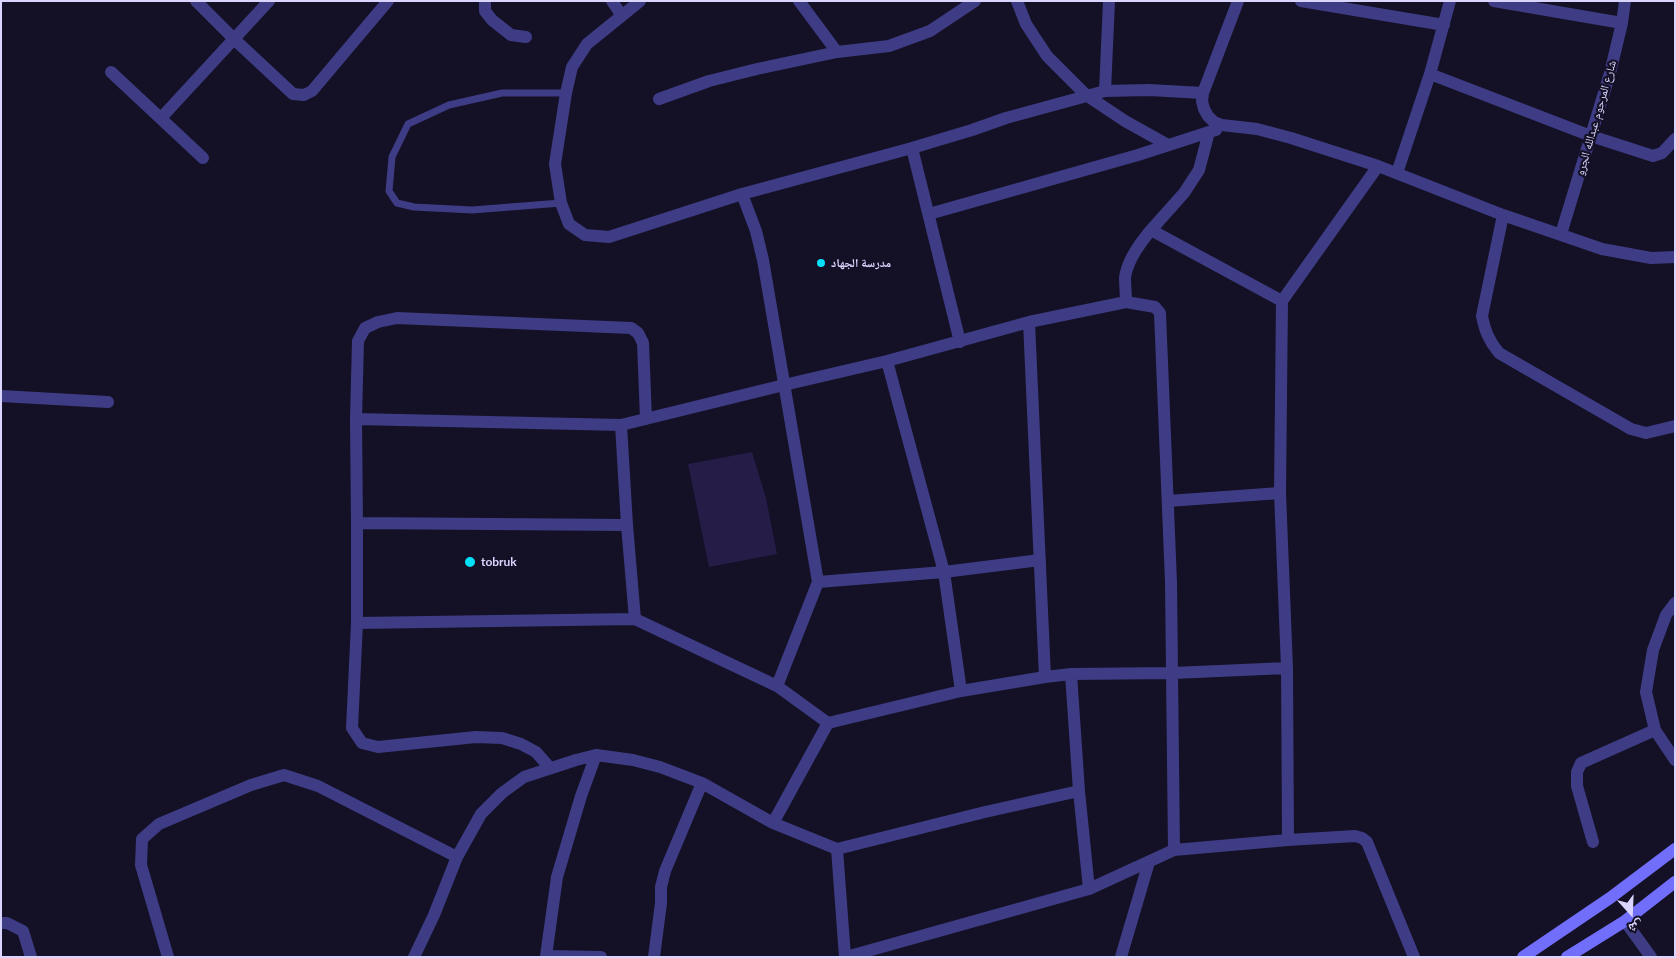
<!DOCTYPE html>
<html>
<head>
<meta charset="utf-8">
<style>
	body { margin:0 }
	#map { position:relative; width:1676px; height:958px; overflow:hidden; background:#141026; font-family:Lato,"Noto Naskh Arabic",sans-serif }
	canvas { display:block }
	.frame { position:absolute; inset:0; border:2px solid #dad5fe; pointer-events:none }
	.north { position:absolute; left:1606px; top:888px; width:50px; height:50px; -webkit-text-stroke:4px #141026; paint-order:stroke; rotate:160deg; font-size:14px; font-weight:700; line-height:20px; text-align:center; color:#dad5fe }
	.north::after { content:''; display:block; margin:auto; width:18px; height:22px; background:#dad5fe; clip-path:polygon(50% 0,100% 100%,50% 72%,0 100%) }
</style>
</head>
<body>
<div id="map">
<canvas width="1676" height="958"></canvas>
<div class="frame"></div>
<div class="north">ش</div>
</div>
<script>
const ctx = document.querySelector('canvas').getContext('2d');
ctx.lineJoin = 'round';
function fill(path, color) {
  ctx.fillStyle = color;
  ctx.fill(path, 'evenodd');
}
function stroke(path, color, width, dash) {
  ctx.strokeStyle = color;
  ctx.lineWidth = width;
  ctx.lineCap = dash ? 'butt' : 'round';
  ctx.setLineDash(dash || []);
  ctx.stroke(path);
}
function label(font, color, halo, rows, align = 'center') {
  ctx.font = font + ' Lato,"Noto Naskh Arabic",sans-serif';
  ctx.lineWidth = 4.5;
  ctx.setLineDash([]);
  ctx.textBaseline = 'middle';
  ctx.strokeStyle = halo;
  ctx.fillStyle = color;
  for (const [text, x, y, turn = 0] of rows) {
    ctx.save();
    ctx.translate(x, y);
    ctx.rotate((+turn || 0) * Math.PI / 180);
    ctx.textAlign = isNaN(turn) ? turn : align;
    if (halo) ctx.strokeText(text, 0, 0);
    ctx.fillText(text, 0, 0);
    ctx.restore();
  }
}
const building = new Path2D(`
	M752,452l14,46 11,56 -68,13 -21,-103z`);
const lane = new Path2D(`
	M561,203l-89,7 -58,-3 -17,-4 -8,-12 3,-34 16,-33 41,-19 53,-12h64`);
const street = new Path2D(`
	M196,1l38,38 59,55 11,1 8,-4 76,-90
	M485,1v10l7,9 19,15 15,2
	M612,1l10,15
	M640,1l-53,43 -15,23 -6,26 -11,71 6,39 8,21 16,11 24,2 133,-43 170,-46
	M799,1l38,51
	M1017,1l9,23 21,32 39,39 39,26 43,24
	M1238,1l-35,92 -1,8 2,8 4,7 6,6 8,3 35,4 34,9 87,28 125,49 99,34 49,9 24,-1
	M1301,1l143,24
	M1494,1l128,22
	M111,72l92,86
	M1430,74l161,62 62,20 9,-3 13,-14
	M1105,91l4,-90
	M659,99l50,-18 48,-12 80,-17 52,-6 41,-15 45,-30
	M161,118l108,-117
	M1397,173l33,-99 20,-73
	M742,194l14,37 7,29 55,322 -41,104
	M929,214l209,-59 71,-23
	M1503,215l-21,101c3,15 7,25 17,37l132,76 15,4 29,-7
	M1151,230l33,-37 15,-23 10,-38 7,-2
	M1561,234l49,-161 12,-50 3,-22
	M1126,302c0,-8 -1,-16 -1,-24 2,-18 15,-35 26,-48l131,71
	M1029,322l16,355
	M960,342l-48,-194 60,-18 34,-12 99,-27 44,-1 54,3
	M887,361l57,211 17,119
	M1,396l107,6
	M356,419l265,6
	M1168,501l112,-8
	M357,523l-1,-104 2,-78 7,-13 13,-6 19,-4 234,10 7,5 5,10 3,76
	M627,525l-270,-2v100l278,-4
	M818,582l126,-10 96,-12
	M1675,603l-9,12 -13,35 -7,42 9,38 20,30
	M357,623l-5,105 10,15 16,4 98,-10 26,1 19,6 15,8 14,16
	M1071,674l8,117
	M828,723l133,-32 84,-14 26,-3 102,-1 114,-5
	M596,755l-15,41 -24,81 -11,79 55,1
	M773,823l55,-100 -51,-37 -142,-67 -8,-94 -6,-100 163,-40 103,-24 142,-39 97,-20 29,5 5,6 11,269 3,268
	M1288,840l67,-4 7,2 5,4 47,115
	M1593,842l-16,-56v-14l4,-9 74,-33
	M837,849l8,108
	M1625,921l26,36
	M1,923h6l16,8 8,26
	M168,957l-27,-92 1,-26 17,-15 92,-39 33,-10 34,11 139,71
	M414,957l20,-42 23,-58 24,-43 21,-21 22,-16 52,-17 20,-5 37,5 27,7 42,16 71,40 64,26 148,-37 94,-21 10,98
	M654,957l7,-54v-16l4,-16 37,-88
	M846,957l243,-68 85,-39 114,-10 -1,-172 -7,-175 2,-192 96,-135
	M1121,957l28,-95`);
const secondary = new Path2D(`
	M1523,957l87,-59 65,-49
	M1567,957l58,-36 50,-39`);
const markers = [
	[821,263,5,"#05e1fb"],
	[470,562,6,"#05e1fb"]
];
const streetNames = [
	["شارع المرحوم عبدالله الجرو",1596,118,-74]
];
const poiNames = [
	["مدرسة الجهاد",831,263],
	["tobruk",481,562]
];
fill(building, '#251c47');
stroke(lane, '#3e3c84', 7);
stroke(street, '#3e3c84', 12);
stroke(secondary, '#726efc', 12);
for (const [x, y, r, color] of markers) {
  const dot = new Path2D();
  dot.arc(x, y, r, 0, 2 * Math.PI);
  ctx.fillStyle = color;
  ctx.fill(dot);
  stroke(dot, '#141026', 2);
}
label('12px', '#dad5fe', '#141026', streetNames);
label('bold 12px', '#dad5fe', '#141026', poiNames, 'left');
</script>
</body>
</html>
